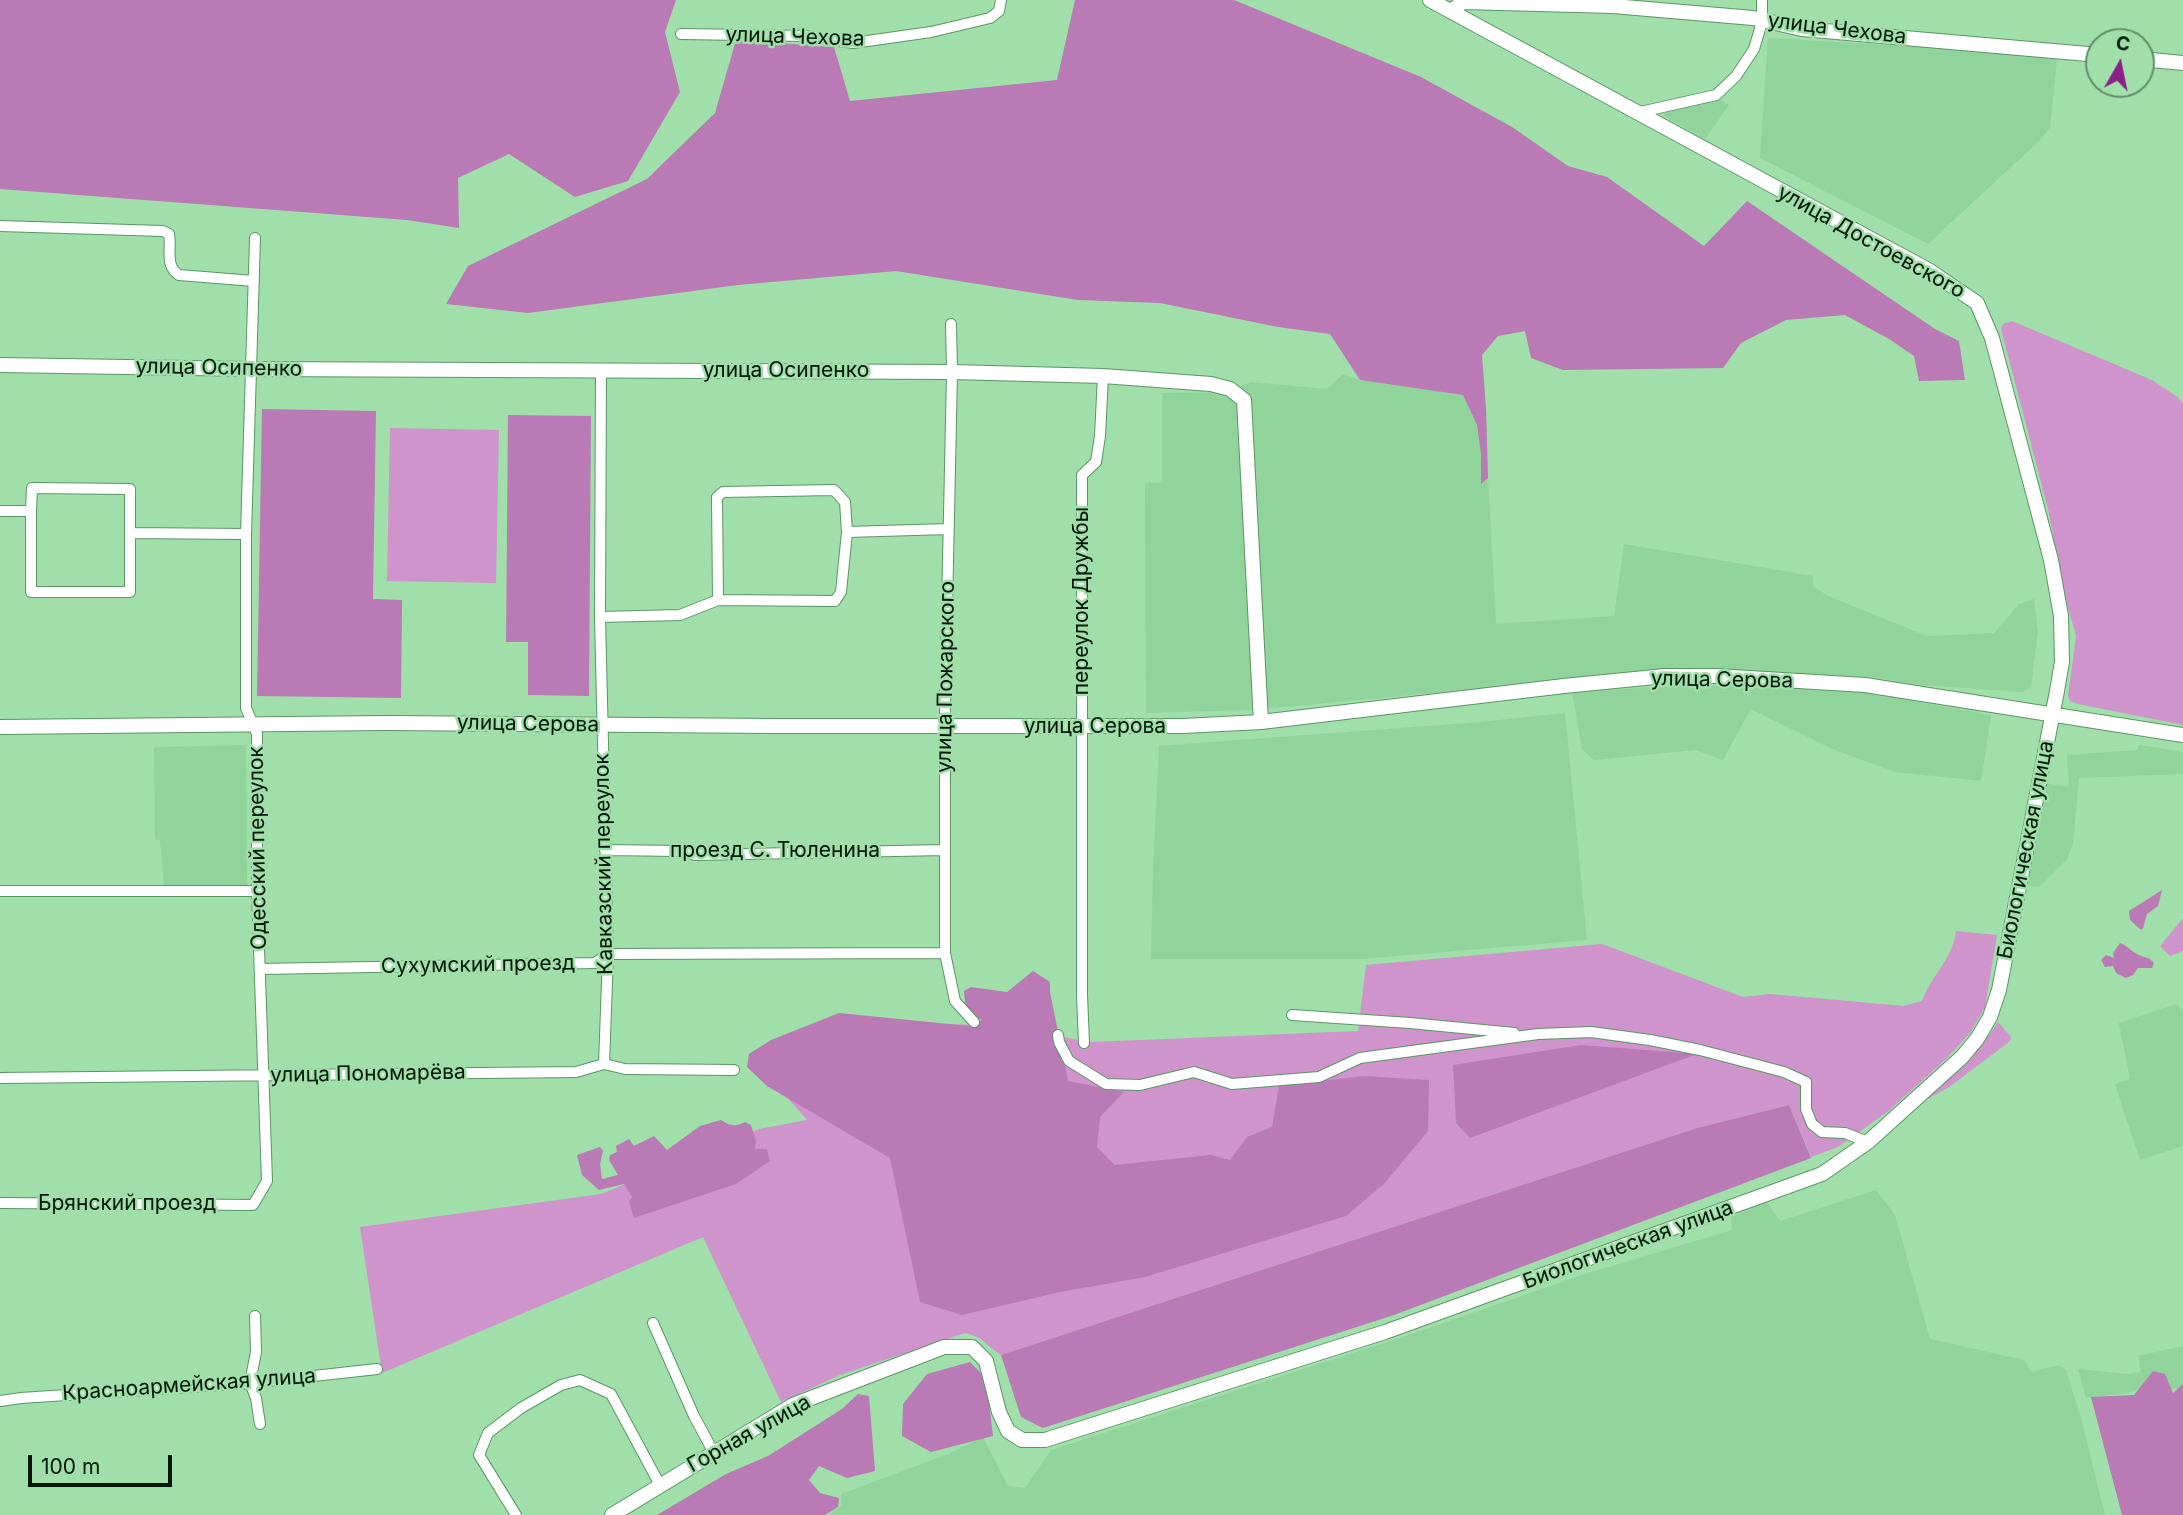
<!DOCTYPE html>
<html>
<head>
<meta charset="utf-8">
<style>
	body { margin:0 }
	#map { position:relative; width:2183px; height:1515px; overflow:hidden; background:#a0deaa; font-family:Inter,sans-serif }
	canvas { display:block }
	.north { position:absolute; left:2085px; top:28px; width:70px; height:70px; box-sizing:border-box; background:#a0deaa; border:2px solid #608e68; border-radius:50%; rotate:9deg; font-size:19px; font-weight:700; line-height:28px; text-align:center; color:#011705 }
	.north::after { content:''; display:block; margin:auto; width:24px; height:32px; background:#8a2188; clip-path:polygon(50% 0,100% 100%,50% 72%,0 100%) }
	.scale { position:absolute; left:28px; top:1455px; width:144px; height:32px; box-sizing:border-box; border:4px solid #011705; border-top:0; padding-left:9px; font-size:21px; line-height:24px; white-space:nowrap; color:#011705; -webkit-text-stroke:5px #a0deaa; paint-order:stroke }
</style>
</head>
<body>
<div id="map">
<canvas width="2183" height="1515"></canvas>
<div class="north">С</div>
<div class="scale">100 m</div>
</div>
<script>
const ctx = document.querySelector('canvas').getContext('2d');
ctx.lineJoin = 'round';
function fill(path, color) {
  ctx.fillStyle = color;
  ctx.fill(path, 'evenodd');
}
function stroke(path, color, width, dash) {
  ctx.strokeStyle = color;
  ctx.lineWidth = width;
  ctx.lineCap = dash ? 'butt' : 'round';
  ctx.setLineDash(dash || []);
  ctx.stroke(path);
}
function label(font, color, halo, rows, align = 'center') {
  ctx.font = font + ' Inter,sans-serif';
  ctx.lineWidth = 5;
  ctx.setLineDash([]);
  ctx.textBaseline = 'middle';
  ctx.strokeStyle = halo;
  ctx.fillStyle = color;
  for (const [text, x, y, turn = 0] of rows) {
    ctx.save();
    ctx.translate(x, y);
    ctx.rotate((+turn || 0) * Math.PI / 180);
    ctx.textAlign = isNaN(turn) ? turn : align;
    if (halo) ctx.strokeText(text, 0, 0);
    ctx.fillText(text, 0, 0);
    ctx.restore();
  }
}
const built = new Path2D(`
	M1768,38l207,12 82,9 -7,69 -11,13 -111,103 -168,-86z
	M1719,99l10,6 -24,34 -41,-23 2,-6z
	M1343,374l17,6 103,15 14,30 4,29v29l7,-5 8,146 118,-8 10,-72 189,32v10l15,10 99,40 67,-3 25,-29 15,-5 4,33 -7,55 -9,5 -101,-7 -51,-8 -84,-3 -224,7 -309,29 -107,3 -1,-230 17,-1v-89l65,-1 24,-10 76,7z
	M1689,685l164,5 138,25 -10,66 -86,-9 -63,-23 -81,-40 -28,51 -28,-10 -101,10 -12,-11 -10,-57z
	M1565,713l22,227 -226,19h-210l2,-88 6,-125 321,-24z
	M246,745l1,141h-83l-4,-46 -5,-1 -1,-92z
	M2139,745l44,7v22l-104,4 -6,66 -5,14 -29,29 -15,-2 20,-102 25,4 -2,-32 70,-5z
	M2176,1004l7,7v135l-43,14 -25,-76 15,-5 -11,-56z
	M1876,1190l19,25 35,124 94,21 7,12 28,-7 7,5 16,52 23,93h-1276l13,-10 -1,-11 107,-40 35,-17 25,49 17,2 26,-38 352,-113 182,-63 147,-44 -1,-13 36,-15 13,19z
	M2183,1346v42l-14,1 -3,-8 -38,12 -42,5 -8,-29 48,5 15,-2 -3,-16z`);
const green = new Path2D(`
	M2012,321l140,59 24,16 7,7v322l-105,-21 -8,-3 -2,-5 8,-60 -10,-36 -18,-91 -47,-180 2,-5z
	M390,428l109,2 -3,153 -109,-2z
	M2183,918v33l-13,5 -10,-10z
	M1956,931l41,4 -12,72 -15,26 -26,28 -57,51 -49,35 -27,10 -22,-52 -92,23 -696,227c-16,-10 -17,-18 -36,-22l-125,42 -59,27 -78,-165 -321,136 -22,-146 241,-33 158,-65 48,-9 -51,-58 79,-40 157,3 99,17 267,-11 8,-66 236,-21 141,53 27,-3 134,12 18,-5c9,-25 31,-42 34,-70z
	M1998,1022l13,15 -2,5 -60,45 -21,12 -1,-2c26,-24 53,-45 71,-75z`);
const forest = new Path2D(`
	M0,0h676l-11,32 15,60 -52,89 -53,16 -66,-43 -51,24 1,50 -52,-8 -407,-31z
	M1075,0h159l187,77 91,50 56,39 39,11 97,69 43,-45 188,128 24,12 6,39 -46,1 -5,-25 -25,-17 -44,-24 -59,5 -45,23 -18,25 -160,2 -32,-12 -6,-27 -27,5 -16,19 4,53 2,70 -7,6v-30l-4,-29 -14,-30 -103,-15 -30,-46 -52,-7 -118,-24 -82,-3 -182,-29 -158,14 -210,28 -82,-9 22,-38 179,-87 68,-66 21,-73 98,7 16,54 207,-21z
	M262,409l114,2 -3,188 29,1 -1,98 -144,-2z
	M508,415l83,1 -2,280 -61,-1v-53h-22z
	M2162,890l-4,16 -11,8 -4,14 -2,2 -11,-10 -1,-9z
	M2120,943c7,2 12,9 19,12 7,3 10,2 15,8l-2,5h-14l-5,7 -7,3 -10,-5 -3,-7 -8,1 -4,-7 5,-5 8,3 -1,-5z
	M1033,971l17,11v10l18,89 56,11 -24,25 -3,30 18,18 96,-10 19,5 17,-23 25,-10 7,-41 85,-10 65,4 -1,51 -44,53 -38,32 -201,61 -85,15 -98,23 -42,-13 -30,-144 -123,-72 -20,-19 2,-13 22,-14 68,-27 130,13 13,-6 -13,-6 -4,-12 -1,-11 7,-4 36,5z
	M1581,1045l116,9 -227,84 -14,-15 -3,-58z
	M1789,1105l22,53 -417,157 -351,113 -22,-11 -20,-62 696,-227z
	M721,1120c9,6 15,7 24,2l6,3 5,16 -1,8h12l3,12 -34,23 -102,34 -5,-17 3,-4 -8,-13 -25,6 -17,-15 -5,-20 23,-8 3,4 -3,13 2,15 16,-4 -9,-15 1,-5 7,-3 -1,-6 13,-7 5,7 20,-10 13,14 33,-24z
	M970,1362l16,16 7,58 -62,16 -29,-16 1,-32 24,-30z
	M2153,1371l12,3 8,19 10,-9v131h-61l-31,-118 43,-2z
	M858,1394l11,2 6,75 -28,7 -28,-12 -10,14 11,13 19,5 -1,9 -13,8h-168l69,-41 42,-18 74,-47z`);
const street = new Path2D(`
	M681,34l126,2 46,7 78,-11 59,-14 9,-7 2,-11
	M1636,113l80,-18 20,-19 18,-27 8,-27v-22
	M0,226l163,5 6,3c3,15 -5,31 10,41l75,6
	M951,324l1,48 -7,332v249l10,48 19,21
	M601,369l-1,248 8,337 -4,110
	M0,511h31v81h99v-59l116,1
	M31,511l1,-23 98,1v44
	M718,600l-1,-103 6,-5 111,-2 11,12 2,30
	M600,617l80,-2 38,-15 117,1 6,-9 6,-60 101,-3
	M605,850l75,1 15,4 250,-5
	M0,891h257
	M260,969l335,-6 13,-9 337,-1
	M1292,1015l118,8 104,10
	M1058,1035l1,7 10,19 37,23 34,1 54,-13 38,12 87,-7 41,-19 178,-24 53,-2 59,8 50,10 84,22 22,10v27l6,15 10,8 23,1 23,9
	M1084,1043l-2,-48v-520l14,-13 4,-26 3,-60
	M0,1078l576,-6 28,-8 21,5 109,1
	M0,1203l253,2 14,-24 -10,-290v-157l-11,-26v-174l9,-296
	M255,1316l1,36 -6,31 6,15 4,26
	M653,1323l41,93 20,37
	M0,1401l21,-3 229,-15 127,-14
	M516,1515l-37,-60 9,-22 33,-25 40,-23 19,-5 31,14 49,91`);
const secondary = new Path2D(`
	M1451,11l12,-9 150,4 140,12 49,11 297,26
	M2141,59l42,4
	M0,365l252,4 700,3 151,4 108,8 19,5 14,11 17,322
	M0,727l386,-4 387,3h410l78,-4 303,-36 101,-10h51l149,9 318,50
	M612,1515l181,-110 151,-58h28l14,14 13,51 9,19 14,9h23l340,-108 437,-158 46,-32 94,-85 15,-18 13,-22 9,-27 58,-299 5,-29 -1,-46 -10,-56 -59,-222 -15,-35 -47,-32 -500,-271`);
const streetNames = [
	["улица Чехова",1837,29,7],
	["улица Чехова",795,37,2],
	["улица Достоевского",1871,242,29],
	["улица Осипенко",219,368,1],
	["улица Осипенко",786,371],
	["переулок Дружбы",1082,601,-90],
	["улица Пожарского",946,677,-89],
	["улица Серова",1722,680,1],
	["улица Серова",528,724,1],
	["улица Серова",1095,727],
	["Одесский переулок",258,848,-91],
	["Биологическая улица",2026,850,-79],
	["проезд С. Тюленина",775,851],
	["Кавказский переулок",604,864,-91],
	["Сухумский проезд",478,965,-1],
	["улица Пономарёва",368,1074,-1],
	["Брянский проезд",127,1204],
	["Биологическая улица",1628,1245,-20],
	["Красноармейская улица",189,1385,-4],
	["Горная улица",749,1434,-29]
];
fill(built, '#90d49b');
fill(green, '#cf94cb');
fill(forest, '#b97ab5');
stroke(street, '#5a9665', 12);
stroke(secondary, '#5a9665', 16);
stroke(street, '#fff', 10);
stroke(secondary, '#fff', 14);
label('21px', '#011705', '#a0deaa', streetNames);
</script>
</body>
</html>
